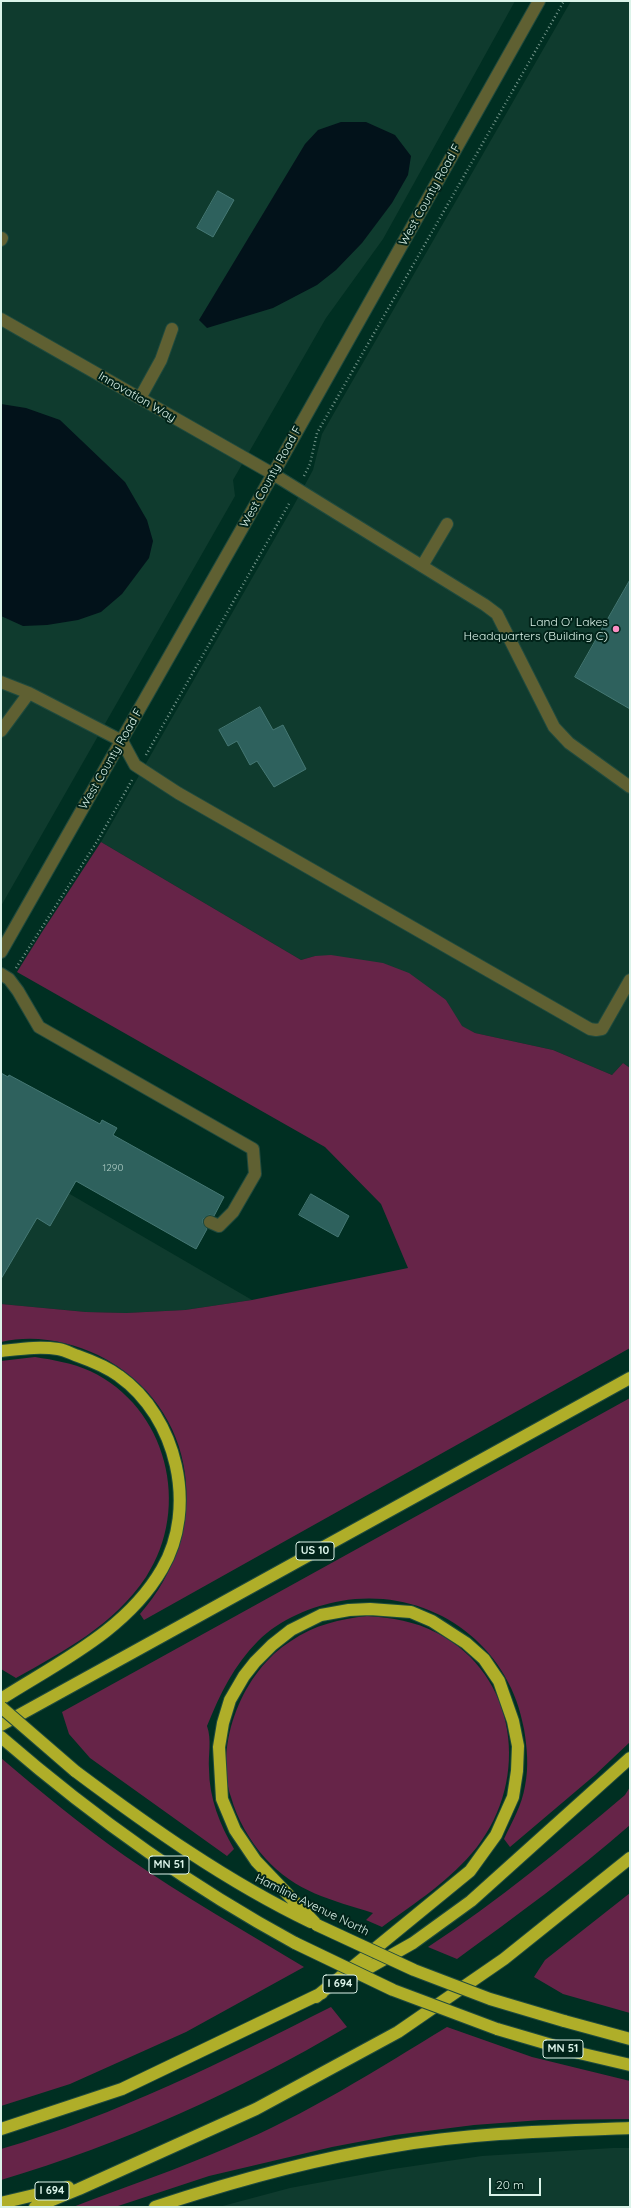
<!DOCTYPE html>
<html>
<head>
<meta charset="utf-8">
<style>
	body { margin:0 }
	#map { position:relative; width:631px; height:2208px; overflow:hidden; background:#002f22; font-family:Quicksand,sans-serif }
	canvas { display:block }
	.frame { position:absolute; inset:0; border:2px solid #dbf3e9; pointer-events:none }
	.scale { position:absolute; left:489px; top:2178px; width:52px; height:18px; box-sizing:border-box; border:2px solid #dbf3e9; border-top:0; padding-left:5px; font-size:12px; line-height:14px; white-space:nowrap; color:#dbf3e9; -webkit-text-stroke:3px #012319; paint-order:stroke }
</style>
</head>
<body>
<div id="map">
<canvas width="631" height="2208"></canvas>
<div class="frame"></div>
<div class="scale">20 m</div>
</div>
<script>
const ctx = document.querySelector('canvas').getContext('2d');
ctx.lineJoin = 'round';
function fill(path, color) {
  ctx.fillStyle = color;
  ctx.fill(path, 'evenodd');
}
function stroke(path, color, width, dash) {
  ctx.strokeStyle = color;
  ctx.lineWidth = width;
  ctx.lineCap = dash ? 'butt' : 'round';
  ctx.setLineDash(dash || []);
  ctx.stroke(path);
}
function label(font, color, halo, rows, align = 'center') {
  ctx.font = font + ' Quicksand,sans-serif';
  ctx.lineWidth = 4;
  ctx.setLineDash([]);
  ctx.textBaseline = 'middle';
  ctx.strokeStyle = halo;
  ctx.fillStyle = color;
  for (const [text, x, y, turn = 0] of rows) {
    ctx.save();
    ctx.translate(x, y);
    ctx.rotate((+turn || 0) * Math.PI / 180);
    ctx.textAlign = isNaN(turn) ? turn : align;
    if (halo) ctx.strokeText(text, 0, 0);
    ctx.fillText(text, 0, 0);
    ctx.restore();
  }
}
const built = new Path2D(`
	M1,1h514l-132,238 -57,79 -93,162 2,16 -234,410z
	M571,1h59v1067l-7,-5 -11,12 -59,-25 -78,-17 -14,-7 -15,-26 -131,-44 -14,4 -200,-118 193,-337 19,-35 9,-36z
	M1,1154l251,146 -67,10 -59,3 -40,-1 -85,-8z
	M613,2148h17v59h-411l71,-19 103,-19 89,-13z`);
const green = new Path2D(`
	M101,842l200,118 14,-4 16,-1 52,8 26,10 37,27 16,26 13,7 78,17 59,25 11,-12 7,5v280l-486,272 -4,-6c73,-82 61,-208 -42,-259 -30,-14 -64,-21 -97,-13v-38l85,8 40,1 59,-3 67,-10 156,-32 -27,-64 -56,-57 -308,-175 25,-40z
	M35,1357c19,3 37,6 55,14 77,36 102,136 56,206 -32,48 -82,74 -130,101l-15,-9v-308z
	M630,1398v344l-35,33 -85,72 -6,-8c8,-17 18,-34 21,-53 4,-19 2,-39 -1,-57 -15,-87 -96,-143 -183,-128 -29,5 -61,18 -83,40 -24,24 -38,53 -51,85 5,14 1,29 2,43 0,29 11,56 25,80l-7,7 -137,-98 -21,-24 -7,-22z
	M367,1616c25,2 48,5 70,17 81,42 93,146 40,214 -26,33 -62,56 -95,80l-16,-7 7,-7c-41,-13 -78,-21 -108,-55 -15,-17 -28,-39 -34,-61 -17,-54 12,-126 60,-156 23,-16 49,-22 76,-25z
	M1,1758c40,34 81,68 124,98 58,40 119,75 179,111l-118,65 -116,52 -69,22z
	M630,1787v38c-55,48 -114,91 -173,134l-29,-12c70,-46 133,-98 197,-152z
	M630,1893v120l-67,-19 -29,-17 11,-17z
	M331,2007l16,20c-108,64 -225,117 -346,153v-31c116,-34 223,-88 330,-142z
	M447,2027l85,30 98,24v38l-89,1 -67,5 -79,10 -63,12 -123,29 -94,31h-42c52,-20 105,-38 156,-60 77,-32 147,-77 218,-120z`);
const water = new Path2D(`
	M341,122h25l29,13 16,21 -3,19 -16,28 -30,40 -26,27 -19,15 -44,23 -66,20 -8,-8 106,-176 13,-14z
	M1,404l25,4 34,12 65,62 22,38 6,21 -4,17 -27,36 -21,18 -23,8 -31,5 -24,1 -22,-10z`);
const building = new Path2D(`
	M218,191l16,9 -21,37 -16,-9z
	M630,580v129l-55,-32z
	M260,707l13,23 10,-5 23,44 -32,18 -17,-26 -7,4 -13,-24 -9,5 -9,-16z
	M1,1073l7,4 1,-2 91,49 2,-4 15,8 -4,7 111,62 -10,19 -5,-1 -6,4v4l4,6 -11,20 -120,-68 -26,45 -13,-8 -36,61z
	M311,1194l38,22 -11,21 -39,-22z`);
const path = new Path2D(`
	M304,476l6,-12 7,-31 247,-432
	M146,755l144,-253
	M16,968l82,-128 34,-60`);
const minor = new Path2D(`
	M1,240l1,-2
	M1,319l272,155 212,131 12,9 57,113 15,16 61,44
	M140,398l21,-38 11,-31
	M422,566l25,-42
	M1,682l28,11 93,48 13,24 43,28 412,236 6,1 6,-1 28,-49
	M1,731l28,-38
	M1,952l272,-478 266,-473
	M1,974l8,5 9,12 21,36 214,122 2,25 -22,38 -14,14 -9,-4`);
const highway = new Path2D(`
	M1,1351c19,-2 38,-5 57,-2 7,1 14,5 20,7 14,5 29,11 41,20 58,41 79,132 43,193 -35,61 -103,93 -161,130
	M1,1725l629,-347
	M1,1737c90,78 189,149 294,206
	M75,1771c75,56 151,110 236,151
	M351,1978l62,-35 58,-42 159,-143
	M316,1997l154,-126 26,-36 17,-38 4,-26 1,-25 -5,-25 -14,-40 -15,-22 -18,-16 -34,-22 -21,-9 -41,-3 -21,1 -28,5 -30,15 -19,15 -17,17 -11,14 -14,24 -7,23 -4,24 3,52 13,31 21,31 61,64
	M564,2021l66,18
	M497,2029l82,24 51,12
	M1,2129l121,-40 200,-96
	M1,2203l67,-16
	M35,2207l44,-18 177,-80 142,-77 106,-73 126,-101
	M155,2207c76,-25 154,-47 234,-60 79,-14 161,-16 241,-19`);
const highwayBridge = new Path2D(`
	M1,1707l74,64
	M317,1925l97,45 76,29 74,22
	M295,1943l98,47 104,39`);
const markers = [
	[616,629,4,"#fb8fc5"]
];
const numberNames = [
	["1290",113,1168]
];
const shields = [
	[315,1551,38],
	[169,1865,40],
	[340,1984,34],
	[563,2049,40],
	[52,2191,34]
];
const shieldNames = [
	["US 10",315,1551],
	["MN 51",169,1865],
	["I 694",340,1984],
	["MN 51",563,2049],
	["I 694",52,2191]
];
const streetNames = [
	["West County Road F",430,195,-61],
	["Innovation Way",137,397,30],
	["West County Road F",271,477,-61],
	["West County Road F",111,759,-60],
	["Hamline Avenue North",312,1905,26]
];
const poiNames = [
	["Land O' Lakes",608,622],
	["Headquarters (Building C)",608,636]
];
fill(built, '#0f3b2e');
fill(green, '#662448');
fill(water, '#02121a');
fill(building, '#2e615d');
stroke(building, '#457874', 1);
stroke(minor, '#1f4a3e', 14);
stroke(highway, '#1f4a3e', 14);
stroke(path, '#719489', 2.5, [1, 3]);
stroke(minor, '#5f6032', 12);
stroke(highway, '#afae29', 12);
stroke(highwayBridge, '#1f4a3e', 14, []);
stroke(highwayBridge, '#afae29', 12);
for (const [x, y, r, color] of markers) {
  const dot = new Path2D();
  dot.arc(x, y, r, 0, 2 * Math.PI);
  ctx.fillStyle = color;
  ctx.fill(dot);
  stroke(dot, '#012319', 1.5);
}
label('10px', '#b0cec6', null, numberNames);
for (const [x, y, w] of shields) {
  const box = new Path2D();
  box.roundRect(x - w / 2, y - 9, w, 18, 3);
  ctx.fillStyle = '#012319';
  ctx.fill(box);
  stroke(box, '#dbf3e9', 1);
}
label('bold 11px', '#dbf3e9', null, shieldNames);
label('12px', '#dbf3e9', '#012319', streetNames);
label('12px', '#dbf3e9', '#012319', poiNames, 'right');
</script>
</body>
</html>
